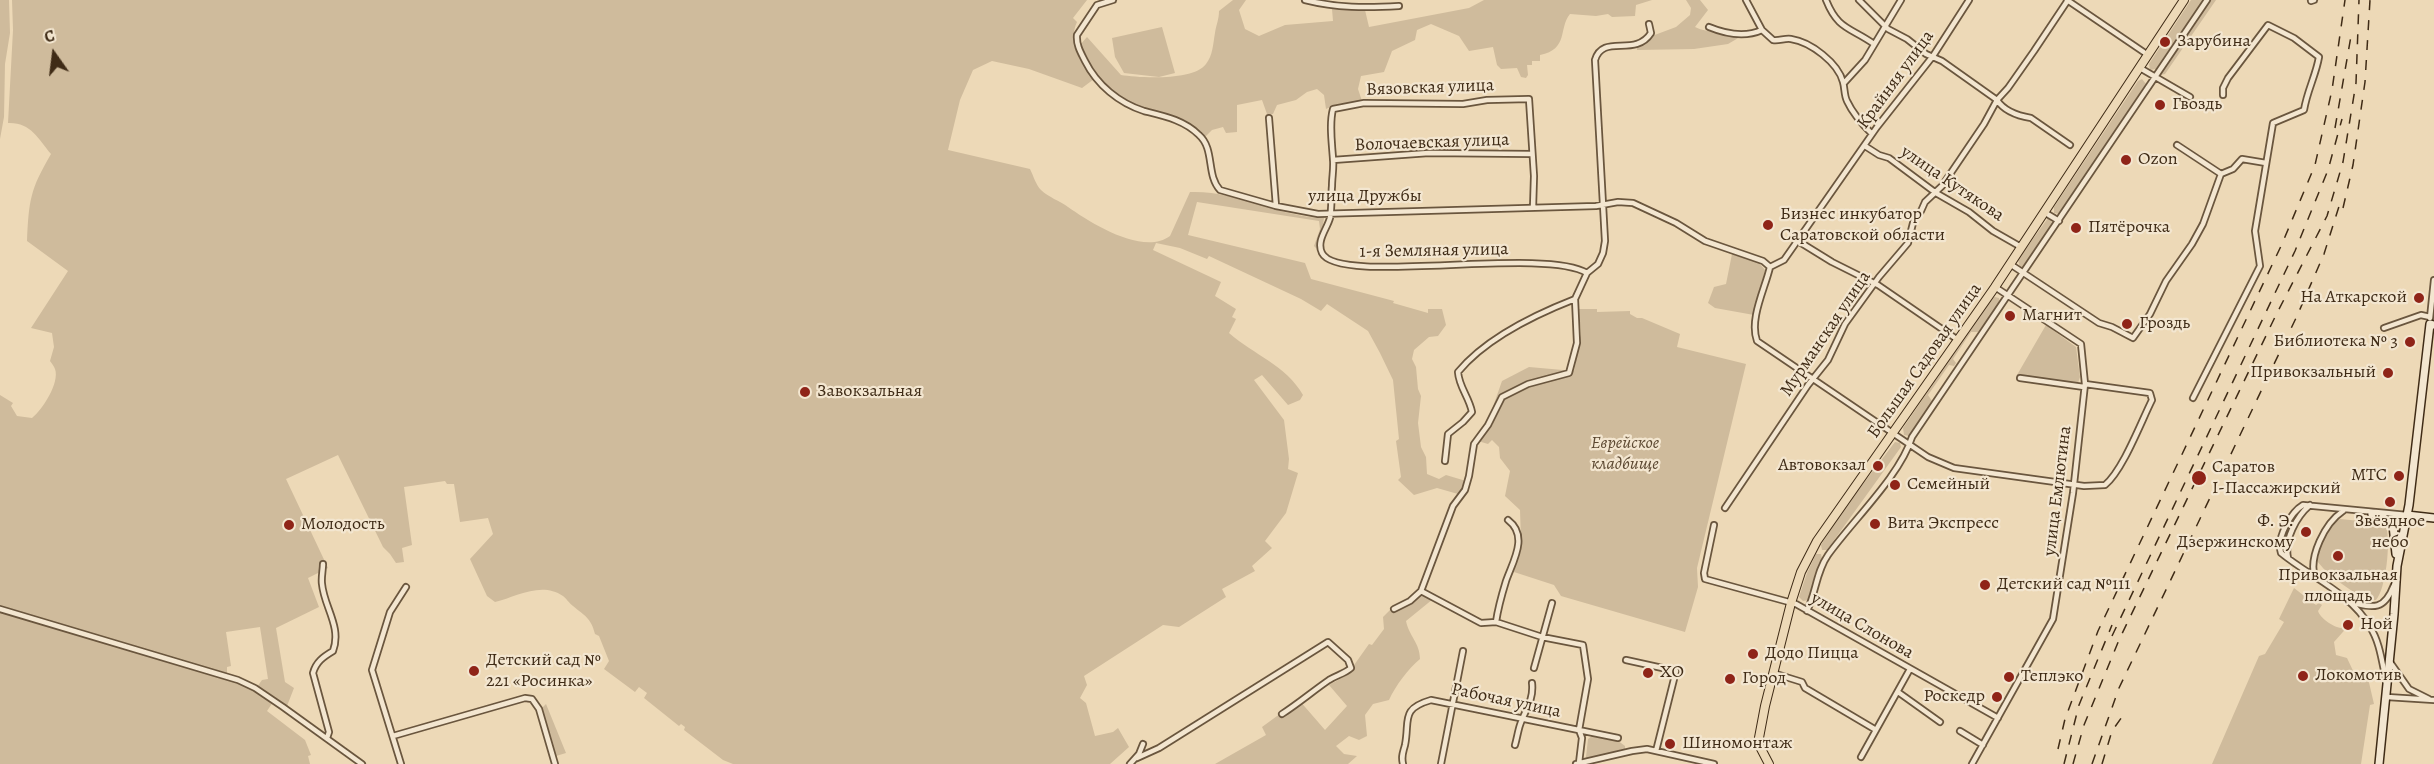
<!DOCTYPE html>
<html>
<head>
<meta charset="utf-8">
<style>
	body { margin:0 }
	#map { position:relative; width:2434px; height:764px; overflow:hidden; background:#edd9b7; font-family:Alegreya,serif }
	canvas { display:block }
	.north { position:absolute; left:24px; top:24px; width:60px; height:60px; -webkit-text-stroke:4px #f3e6d0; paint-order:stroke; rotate:346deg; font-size:16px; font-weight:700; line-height:24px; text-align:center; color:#3f2b16 }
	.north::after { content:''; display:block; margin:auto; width:21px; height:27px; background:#3f2b16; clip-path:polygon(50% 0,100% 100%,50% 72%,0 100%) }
</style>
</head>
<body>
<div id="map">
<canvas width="2434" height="764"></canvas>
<div class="north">С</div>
</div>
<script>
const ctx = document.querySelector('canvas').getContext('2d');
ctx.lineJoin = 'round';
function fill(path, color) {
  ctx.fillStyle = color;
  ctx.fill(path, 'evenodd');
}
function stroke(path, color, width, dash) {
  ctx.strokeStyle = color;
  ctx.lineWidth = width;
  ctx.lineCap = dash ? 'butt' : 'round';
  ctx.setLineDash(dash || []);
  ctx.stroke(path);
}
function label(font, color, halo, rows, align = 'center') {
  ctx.font = font + ' Alegreya,serif';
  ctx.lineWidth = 4.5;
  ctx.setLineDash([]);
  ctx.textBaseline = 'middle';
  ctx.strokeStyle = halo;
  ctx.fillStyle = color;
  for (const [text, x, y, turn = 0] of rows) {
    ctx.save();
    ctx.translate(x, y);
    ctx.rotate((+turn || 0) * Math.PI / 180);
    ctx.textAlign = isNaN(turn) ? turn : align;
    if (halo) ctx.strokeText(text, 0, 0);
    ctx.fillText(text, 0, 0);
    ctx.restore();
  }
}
const green = new Path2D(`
	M0,0h9l1,33 -5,31 -1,53 -4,22z
	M12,0h1075l-14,18 4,4c-10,20 8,40 17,57l-12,9 -53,-19 -37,-8 -19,9 -13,30 -12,50 82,19c3,6 6,16 11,21 7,7 19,11 27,17 23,16 75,49 102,29l20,-44c46,-2 88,25 134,26l-5,33 -5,-5 6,-17 -1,-8 -122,-19 -9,33 117,28 6,16 83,22 -1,2 35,10v-4h14l4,16 -8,11 -9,1 -15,13 -2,9 4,8 2,22 3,7 -3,27 3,24 5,10 1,17 12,5 7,-4 20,6 -4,10 -4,3 -21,-6 -23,7 -16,-15 3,-3 -5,-36 3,-2 -6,-59 -13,-27 -12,-22 -41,-27 -6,7 -20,-12 -92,-43 -2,3 -27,-11 -24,-5 -3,7 68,32 -6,14 21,13 -4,8 4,2 -7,14c25,22 57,32 74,62l-3,5 -12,5 -26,-30 -8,5 30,40 5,39 -1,10 10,4 -12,40 -21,28 7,7 -20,18 3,5 -33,18 4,8 -47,30 -16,-2 -79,51 3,9 -7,13 6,5 9,33 18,-4 5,-4 11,19 -19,17h-377l-10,-4 -39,-30 1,-3 -4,-3 -2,2 -35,-28 3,-5 -8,-6 -4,5 -31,-23 5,-8 -10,-25 -4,-2c-4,-16 -10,-18 -22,-28 -4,-3 -7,-8 -10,-10 -22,-15 -47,1 -68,6l-8,-6 -17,-37 23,-25 -5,-16 -28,4 -6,-38h-7l-2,-3 -41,6 8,58 -10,3 2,14 -8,1 -6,-9 -7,-7 -45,-92 -52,24 42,89 -20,10 11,29 -43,21 9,54 9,6 -7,18 -12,-7 -8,12 38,29 6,15 -3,1 2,8h-310v-369l13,8 -2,3 6,10 15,2c10,-8 28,-35 23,-49 -1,-3 -3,-5 -5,-8l4,-14 -2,-14 -21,-5 37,-57 -41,-30c2,-41 3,-51 24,-87 -13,-16 -21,-32 -43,-31l5,-93zM260,627l8,52 -6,1 -5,7 -30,-12v-8l4,-1 -5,-34z
	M1233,0h13l-7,10 6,19 14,7 26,-11 48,-4 -1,-12 33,1 4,17 100,-19 15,-8h168l-16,5 -1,11 -23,1 -4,-3 -12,2 -26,-2c-12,15 -1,35 -30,41v6h-8v4h-5l1,10 -2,3 -5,-1 -4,-9 -16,1 -4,-4 -4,-18 -24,4 -10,-15 -28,-12 -14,6 -2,10 -23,11 -8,21 -23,4 -3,13 4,12 -25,3 -11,5 -2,-14 -7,-6 -10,3 -11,8 -19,5 -4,9h-6l-5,-14 -25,5v27l-11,1 -3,-6 -11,3 -7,7c-26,-25 -49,-20 -76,-34 -23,-12 -37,-34 -49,-55v-3l7,-8 34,38c19,3 73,6 85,-11 7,-9 7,-20 9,-31 1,-8 4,-13 4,-22z
	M1686,0h14l8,10 -13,17c14,7 28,3 44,6l1,4 -12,7 -34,5 -57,1 -1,-8 40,-15 14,-12 1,-7z
	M2191,0h12l-47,69 -6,1 -1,-6z
	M2210,0h6l-51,74 -5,1z
	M1162,27l13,46 -16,4 -35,-4 -9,-16 -3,-19z
	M2142,79l4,5 -87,130 -5,-1v-6l84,-126z
	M2048,218l5,6 -30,44h-3l-2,-8z
	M1732,254l27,9 6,7 -11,45 -39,-7 -7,-5 6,-16 12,-3z
	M1995,297l4,1 1,4 -22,30h-7l-18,27 3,4 -2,3 -5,-1 -21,30 4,6 -23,35 -5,-1 -1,-7 89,-130z
	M1579,309h18v3l33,-1v3l7,4h5l38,16 -3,13 69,17 -49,204 1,19 -13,45 -124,-36 -7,-11 -40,-13 7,-32 -1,-30 -15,-14 5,-25 -10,-13 -1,-11 -7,-7 -4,4 -10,-3 15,-17 -4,-6 13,-37 27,-14 45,4 7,-36z
	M2046,325l30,22 4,30 -2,6 -61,-8z
	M1895,442l5,1 1,4 -74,103h-5l-1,-5 16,-27z
	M2340,519l40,4 6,4c5,14 0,62 -10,73h-11l-36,-25 -12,-14c-1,-13 11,-35 23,-42z
	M1816,554h5l1,5 -7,14 -6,27 -6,1 -4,-4 8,-24z
	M2294,588l22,17 3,-2 3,2 -4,6c2,7 15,16 23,17l5,-6 4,2 -16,18 2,13 11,3 9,19 11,-3 7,30 -4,1 -9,59h-149l47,-108 6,-2 19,-32 -5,-3z
	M1424,595l9,4 -27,22c3,15 14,22 14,38 -12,10 -24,26 -31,41l-16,4 -8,11 2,21 -8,4 -10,-4 -13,10 8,8 13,2 -9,8h-133l51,-29 -4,-8 37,-27 26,30 22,-24 -18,-21 18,-10 22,-31 3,1 12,-16 -1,-12 10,-10 21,-11z
	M546,704l20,49 -10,3 -14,-48z
	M1593,735l24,5 8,6v5l-37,8 -2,-2 2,-18z`);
const street = new Path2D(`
	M1113,0l-16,5 -20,30c-1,10 4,18 8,26 12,24 34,42 59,50 20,5 40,9 55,24 16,14 7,40 21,55l56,16 42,8 278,-8 22,-4 15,1 43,20 29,18 58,20 7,6
	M1305,0c32,8 61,8 94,6
	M1746,0l16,30
	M1826,0c12,30 24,27 48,44
	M1859,0l29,29 19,10 19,15 16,7 55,39c7,11 22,16 34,18l39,27
	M2067,0l81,55
	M2311,1l3,-1
	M1709,27c17,7 35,11 53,3l11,10c6,1 12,-2 18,-1 20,3 47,24 52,43 2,7 1,13 4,19 6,13 15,23 25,33
	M2140,68l50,29
	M1844,83l21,-23 36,-60
	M1269,118l7,88
	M2177,145l44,29
	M1865,146l14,9 10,3 47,35 33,19 24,19 28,16
	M1333,160l96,-7 103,1
	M2221,174l12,-5 9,-10 24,4
	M1533,208l1,-32 -5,-77 -42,1 -24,4 -99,-1 -31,6c-4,15 -1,34 0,50 1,9 -1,18 -1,27 -1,10 0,22 -2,32 -3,11 -14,23 -8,35 16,33 220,-7 265,20
	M2044,212l15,9
	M1798,241l34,21 46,23 80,55
	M2010,264l89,59 13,4 21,11 17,-24 16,-33 26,-37 11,-20 18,-50
	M1770,267c-5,22 -21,52 -13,74l171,116 26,11 130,18 21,-1c18,-15 36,-63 47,-85l-2,-7 -65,-9
	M1770,267l14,-7 93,-133 56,-71 36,-56
	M2430,318l4,-38
	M2384,328l37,-13 9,2
	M2020,378l64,9
	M2193,398l67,-132 -5,-35 18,-108 31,-13c3,-19 12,-35 15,-53l-25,-19 -26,-13 -40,53 -5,10v7
	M1445,461l3,-27 15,-12 9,-10c-3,-15 -13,-25 -14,-40 28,-34 76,-57 117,-73l12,-26 11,-9 5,-11 2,-12 -10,-181c8,-27 40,-2 56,-27l-2,-9
	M1725,508l83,-123 20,-25 17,-36 34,-47 29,-34 6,-24 7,-8 4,-9 17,-16 42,-62 13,-24 11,-12 26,-37 34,-51
	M1714,525l-10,48 1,6 91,25 202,114
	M2288,558c-4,-18 8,-41 22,-53
	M323,564c0,6 -2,14 -1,20 2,23 20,43 11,67 -10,6 -17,11 -20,22l16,59 -2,6
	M2315,578c-7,-21 10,-55 28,-67
	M1421,591l60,32 15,-1 46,15 41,8 5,34 -9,51 3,8 -3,25
	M2349,602c25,6 35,9 45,-17
	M0,609l238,71 17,8 28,19 79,57
	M1394,609l16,-8 11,-10 32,-85 12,-16 4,-14 5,-32 14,-19 14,-28 26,-13 41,-11 8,-30 -2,-44
	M1807,611c9,-18 9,-39 21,-56 25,-35 72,-79 84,-118l295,-437
	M1496,622c2,-14 6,-28 10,-41 7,-20 23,-45 2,-61
	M1626,660l50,11 -20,80
	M2390,662l19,27 20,10
	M1534,668l18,-65
	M1773,673l29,9 3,6 71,42
	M2386,680c-4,-17 -6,-38 -16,-53 -19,-34 -60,-50 -89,-74 -5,-15 10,-41 22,-48l104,10
	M1898,692l42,30
	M2387,697l47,3
	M1960,731l23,14
	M393,736l132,-38 7,1 7,10 16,55
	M1515,745c2,-7 3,-14 5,-20 5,-15 14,-25 12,-42
	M1861,757l49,-88
	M1137,758l22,-10 169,-106 20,18 3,8c-7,6 -14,7 -22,12 -16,11 -30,23 -47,34
	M401,764l-29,-94 18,-58 16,-25
	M1130,764l9,-10 4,-10
	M1403,764c-2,-8 0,-11 2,-19 5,-25 -5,-36 26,-45l187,38
	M1441,764l22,-113
	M1576,764l56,-13 15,-2 67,15
	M1972,764l81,-145 20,-126 12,-109 -4,-40 -86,-57`);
const secondary = new Path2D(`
	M2372,514l12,4 9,7 3,29
	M2407,515l27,3
	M2379,764l15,-150 3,-48 12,-61 21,-181 4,1`);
const primary = new Path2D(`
	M1769,764l-11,-21 7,-37 26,-103 10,-31 16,-31 178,-254 189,-287`);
const rail = new Path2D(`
	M2335,128l16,-92
	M2343,208l10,-43 12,-83 5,-82
	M2112,636l183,-385 33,-81 14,-51
	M2058,749l7,-30 33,-88 184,-387 33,-79 17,-75 13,-90
	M2064,764l15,-59 33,-80
	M2073,764l11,-39 35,-85 157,-325 51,-99 16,-54 13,-79 3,-83
	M2092,764l27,-76 178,-372 27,-62 17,-54
	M2102,764l10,-33 12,-17`);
const markers = [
	[2165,42,6,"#8f2418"],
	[2160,105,6,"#8f2418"],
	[2126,160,6,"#8f2418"],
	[1768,225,6,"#8f2418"],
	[2076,228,6,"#8f2418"],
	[2419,298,6,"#8f2418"],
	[2010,316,6,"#8f2418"],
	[2127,324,6,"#8f2418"],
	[2410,342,6,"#8f2418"],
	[2388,373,6,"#8f2418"],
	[805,392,6,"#8f2418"],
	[1878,466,6,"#8f2418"],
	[2399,476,6,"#8f2418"],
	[2199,478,8,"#8f2418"],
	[1895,485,6,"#8f2418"],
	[2390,502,6,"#8f2418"],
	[1875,524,6,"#8f2418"],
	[289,525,6,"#8f2418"],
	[2306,532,6,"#8f2418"],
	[2338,556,6,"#8f2418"],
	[1985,585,6,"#8f2418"],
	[2348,625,6,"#8f2418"],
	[1753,654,6,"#8f2418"],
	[474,671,6,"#8f2418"],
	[1648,673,6,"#8f2418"],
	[2303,676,6,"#8f2418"],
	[2009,677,6,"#8f2418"],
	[1730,679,6,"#8f2418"],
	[1997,697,6,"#8f2418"],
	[1670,744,6,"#8f2418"]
];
const poiNames = [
	["Зарубина",2177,42],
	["Гвоздь",2172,105],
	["Ozon",2138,160],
	["Бизнес инкубатор",1780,215],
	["Саратовской области",1780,236],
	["Пятёрочка",2088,228],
	["На Аткарской",2407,298,"right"],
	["Магнит",2022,316],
	["Гроздь",2139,324],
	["Библиотека № 3",2398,342,"right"],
	["Привокзальный",2376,373,"right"],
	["Завокзальная",817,392],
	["Автовокзал",1866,466,"right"],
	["Саратов",2212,468],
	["I-Пассажирский",2212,489],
	["МТС",2387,476,"right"],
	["Семейный",1907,485],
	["Ф. Э.",2294,522,"right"],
	["Дзержинскому",2294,543,"right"],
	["Звёздное",2390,522,"center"],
	["небо",2390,543,"center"],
	["Вита Экспресс",1887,524],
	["Молодость",301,525],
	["Привокзальная",2338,576,"center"],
	["площадь",2338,597,"center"],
	["Детский сад №111",1997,585],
	["Ной",2360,625],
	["Додо Пицца",1765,654],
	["Детский сад №",486,661],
	["221 «Росинка»",486,682],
	["ХО",1660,673],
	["Локомотив",2315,676],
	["Теплэко",2021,677],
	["Город",1742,679],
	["Роскедр",1985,697,"right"],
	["Шиномонтаж",1682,744]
];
const streetNames = [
	["Крайняя улица",1896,80,-54],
	["Вязовская улица",1430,88,-2],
	["Волочаевская улица",1432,143,-2],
	["улица Кутякова",1952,184,34],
	["улица Дружбы",1365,197],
	["1-я Земляная улица",1434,251,-1],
	["Мурманская улица",1826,334,-56],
	["Большая Садовая улица",1925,361,-55],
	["улица Емлютина",2058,491,-83],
	["улица Слонова",1862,626,30],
	["Рабочая улица",1506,701,12]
];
const parkNames = [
	["Еврейское",1625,444],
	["кладбище",1625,465]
];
fill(green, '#cfbb9c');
stroke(street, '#6a563e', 8);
stroke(secondary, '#3f2b16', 10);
stroke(primary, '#3f2b16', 10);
stroke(street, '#f3e6d0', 4.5);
stroke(secondary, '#f3e6d0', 7);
stroke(primary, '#edd9b7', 8);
stroke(rail, '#3f2b16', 1.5, [10, 10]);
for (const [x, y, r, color] of markers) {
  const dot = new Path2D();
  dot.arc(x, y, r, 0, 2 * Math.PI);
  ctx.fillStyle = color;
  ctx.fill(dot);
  stroke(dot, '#f3e6d0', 2);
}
label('18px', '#3f2b16', '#f3e6d0', poiNames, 'left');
label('18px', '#3f2b16', '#f3e6d0', streetNames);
label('italic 18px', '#5c4831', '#f3e6d0', parkNames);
</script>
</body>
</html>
